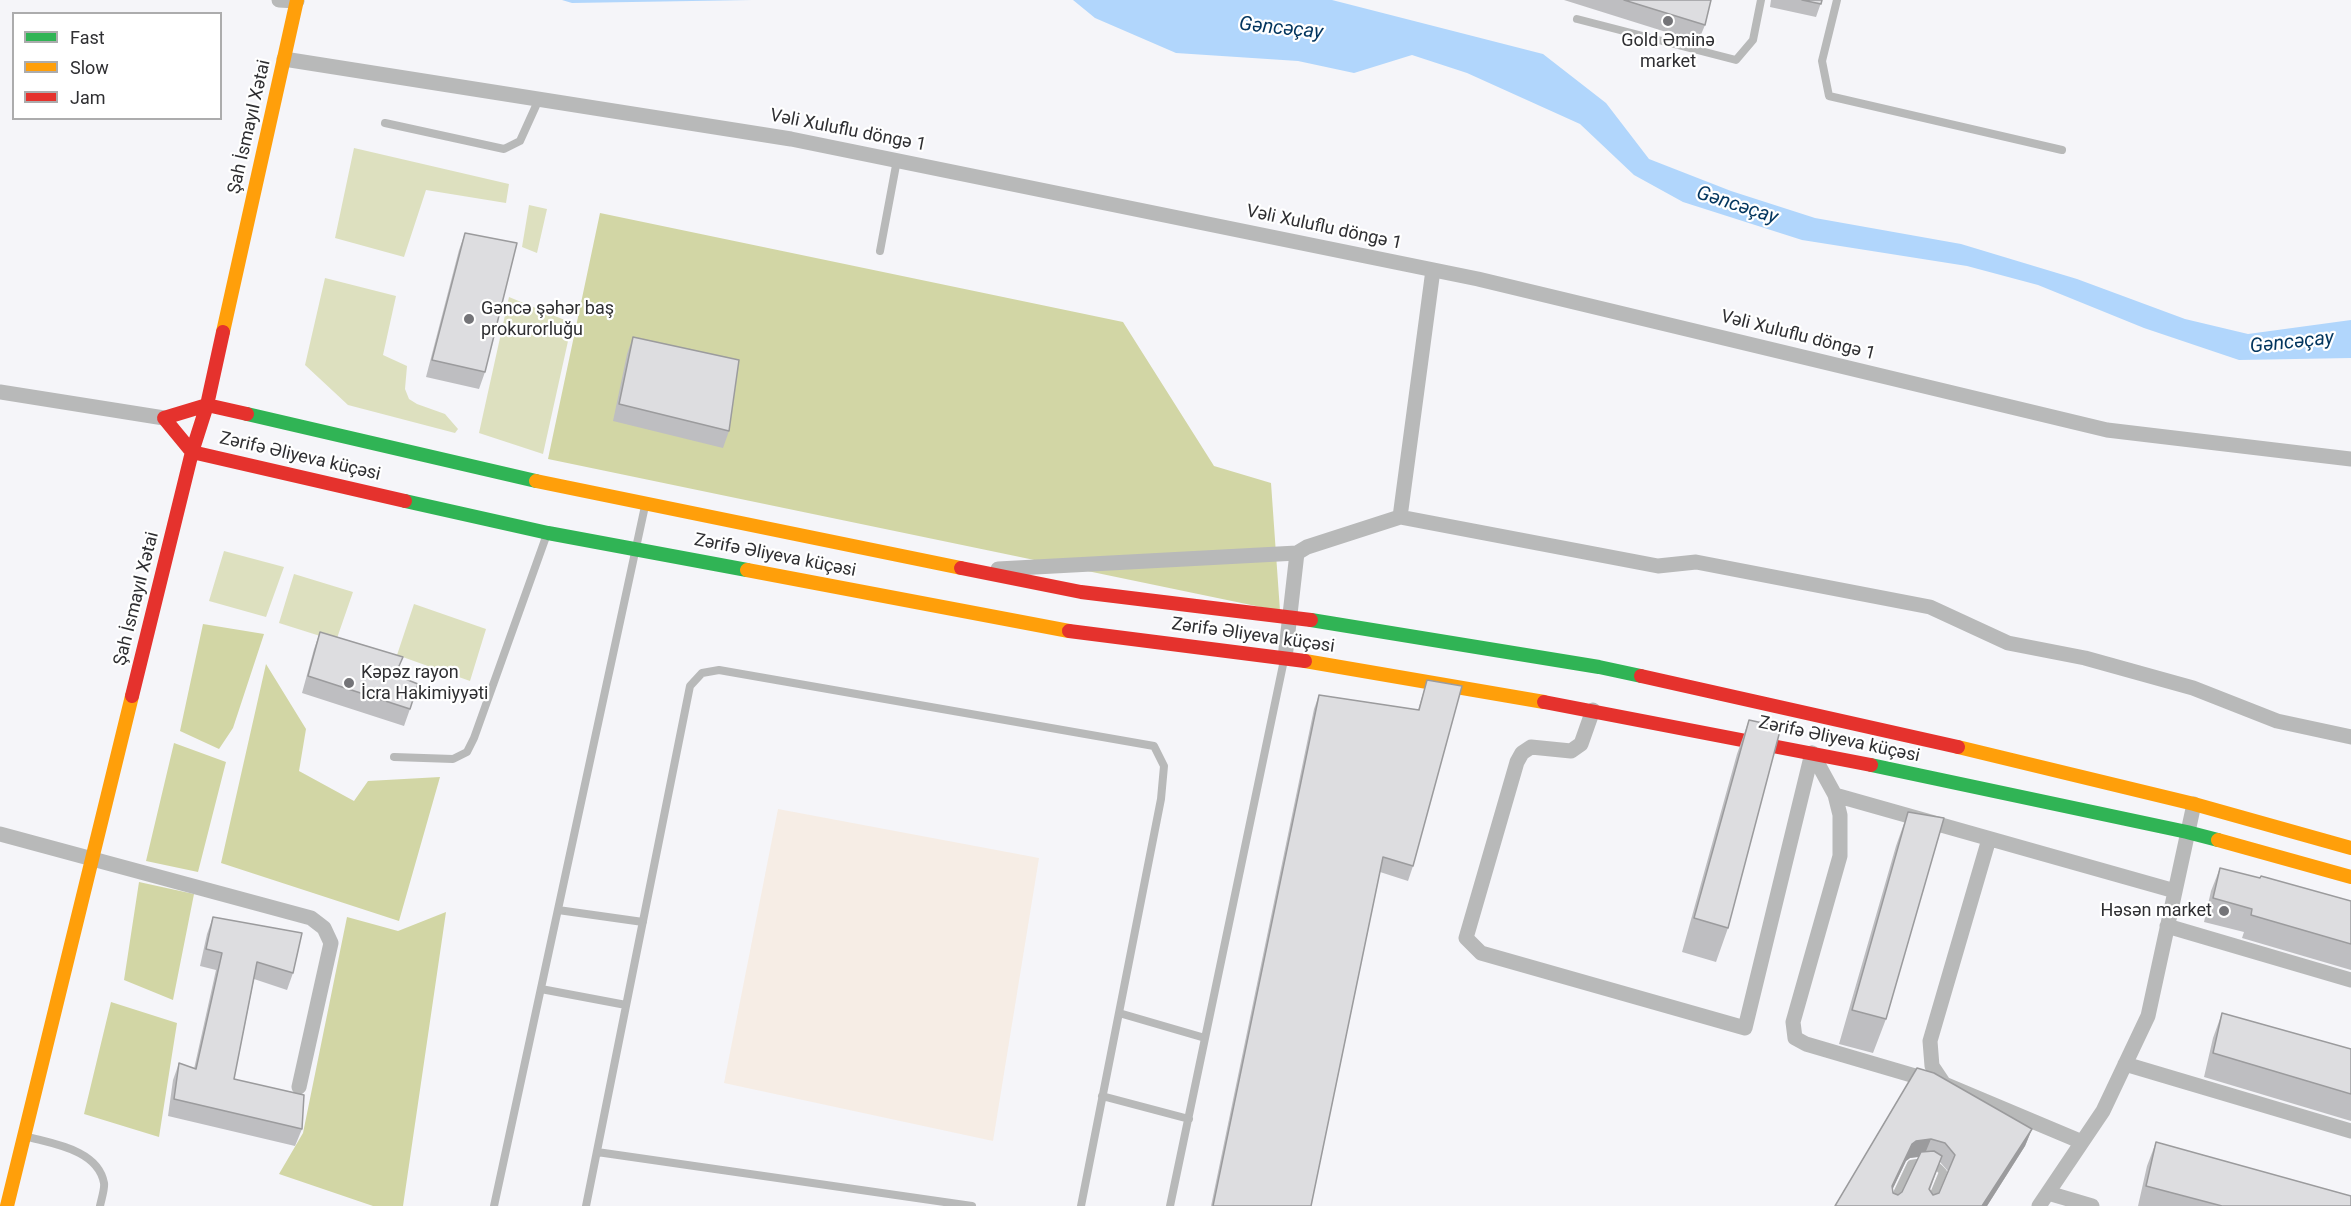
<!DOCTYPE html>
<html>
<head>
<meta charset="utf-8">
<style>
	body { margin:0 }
	#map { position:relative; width:2351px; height:1206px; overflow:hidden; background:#f5f5f9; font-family:Roboto,sans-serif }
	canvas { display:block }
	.legend { position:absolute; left:12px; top:12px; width:210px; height:108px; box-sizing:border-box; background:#fff; border:2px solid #acacad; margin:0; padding:8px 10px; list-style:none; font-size:18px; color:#2f2f32 }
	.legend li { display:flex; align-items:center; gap:12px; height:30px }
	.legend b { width:30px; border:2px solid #acacad }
</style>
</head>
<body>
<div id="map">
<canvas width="2351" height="1206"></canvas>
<ul class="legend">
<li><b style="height:8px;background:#30b455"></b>Fast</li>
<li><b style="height:8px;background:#ff9f0a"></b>Slow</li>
<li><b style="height:8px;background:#e5322d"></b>Jam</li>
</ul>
</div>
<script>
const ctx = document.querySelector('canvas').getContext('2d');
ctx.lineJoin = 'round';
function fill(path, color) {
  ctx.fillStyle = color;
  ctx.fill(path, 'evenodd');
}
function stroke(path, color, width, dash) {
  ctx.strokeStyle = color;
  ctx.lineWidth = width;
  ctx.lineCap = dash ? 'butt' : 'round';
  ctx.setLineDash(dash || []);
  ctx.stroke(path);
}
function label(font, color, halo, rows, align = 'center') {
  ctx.font = font + ' Roboto,sans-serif';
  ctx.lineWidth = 4.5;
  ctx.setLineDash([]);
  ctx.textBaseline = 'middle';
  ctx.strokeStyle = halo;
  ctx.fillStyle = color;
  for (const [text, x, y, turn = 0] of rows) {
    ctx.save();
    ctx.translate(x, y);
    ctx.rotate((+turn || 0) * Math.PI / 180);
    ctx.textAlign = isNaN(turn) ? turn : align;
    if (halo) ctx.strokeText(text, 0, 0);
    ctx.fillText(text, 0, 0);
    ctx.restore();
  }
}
const commercial = new Path2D(`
	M778,809l261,49 -46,283 -269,-58z`);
const green = new Path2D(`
	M354,148l155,36 -3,19 -80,-13 -22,67 -69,-19z
	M529,205l18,4 -10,44 -15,-6z
	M325,278l71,18 -13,59 24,11 -2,23 4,10 8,5 28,10 13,15 -3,4 -107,-28 -43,-40z
	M509,297l63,26 -29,131 -64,-21z
	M224,551l60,16 -18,50 -57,-16z
	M294,574l59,18 -17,49 -57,-18z
	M414,604l72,25 -16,52 -73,-26z`);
const forest = new Path2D(`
	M600,213l523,109 91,144 57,17 9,128 -732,-152z
	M203,624l61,10 -31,94 -14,21 -39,-18z
	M266,664l40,65 -7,42 55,30 14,-20 72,-4 -41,144 -178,-58z
	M174,743l52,19 -28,110 -52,-11z
	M139,882l55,12 -21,106 -49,-20z
	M446,912l-43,294h-30l-94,-32 24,-41 44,-216 51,14z
	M111,1002l66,21 -18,114 -75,-23z`);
const water = new Path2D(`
	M562,0h190l-180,3z
	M1073,0h259l211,54 63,49 43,56 82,32 84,27 146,26 116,35 108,40 63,15 103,-14v38l-112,2 -95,-32 -106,-43 -71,-19 -165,-26 -119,-38 -49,-27 -54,-51 -113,-51 -55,-18 -58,18 -56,-12 -122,-8 -81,-35z`);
const lane = new Path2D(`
	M1837,0l-15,61 7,35 233,54
	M1577,19l159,41 17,-20 8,-40
	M385,123l119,26 16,-8 19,-42
	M880,251l17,-91
	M394,757l59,2 14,-7 7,-14 73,-204
	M558,910l85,12
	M541,989l85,16
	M1119,1013l86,25
	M1102,1096l87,23
	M28,1137c26,7 70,13 76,46 1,6 -3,17 -4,23
	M597,1152l375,54
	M494,1206l151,-700
	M586,1206l104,-520 12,-13 17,-3 435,76 10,20 -3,33 -80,407
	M1170,1206l114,-546
	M1891,1206l20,-42c14,-3 22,-4 32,8l-14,34`);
const street = new Path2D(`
	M279,0l18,1
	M284,59l507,80 687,140 629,151 244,29
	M0,392l164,26
	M1400,517l258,49 38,-4 234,45 78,36 77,15 108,30 84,33 74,16
	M998,569l299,-16
	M1285,658l12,-105 10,-6 93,-30 33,-247
	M1593,710l-12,34 -10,7 -40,-4 -9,6 -5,9 -51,176 15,15 264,75 67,-275
	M1812,753l23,42 5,20v41l-47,166 2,16 11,6 126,37
	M1835,795l340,96
	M0,834l311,84 13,10 7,15 -32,144
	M1989,839l-59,202 2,25 12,18 138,58
	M2167,926l184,54
	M2125,1064l226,67
	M2048,1193l44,13
	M2039,1206l64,-95 45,-95 46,-212`);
const fast = new Path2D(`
	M247,414l289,67
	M405,501l143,32 199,37
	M1311,620l288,47 42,9
	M1871,765l316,67 31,8`);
const slow = new Path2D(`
	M223,332l74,-332
	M536,481l425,87
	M747,570l322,61
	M1305,661l239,41
	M1958,747l236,57 157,44
	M2218,840l133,37
	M7,1206l125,-510`);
const jam = new Path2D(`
	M247,414l-40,-9 -43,13 28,34 213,49
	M961,568l120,24 230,28
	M1069,631l236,30
	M1641,676l317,71
	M132,696l60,-244 15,-47 16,-73
	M1544,702l327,63`);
const wall = new Path2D(`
	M1564,0h147l-6,25 -7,17z
	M1771,0h51l-6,17 -46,-10z
	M465,233l20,139 -6,17 -53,-12 33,-127z
	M633,337l96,94 -6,17 -110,-27 14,-67z
	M320,632l76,43 14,34 -6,17 -102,-33 12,-44z
	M1427,680l-14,186 -5,15 -28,-9 -69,334h-100l103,-497 5,-14 99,15z
	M1749,720l-21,208 -12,34 -34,-10 55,-198z
	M1908,812l-22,207 -13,34 -34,-9 57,-198z
	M2220,868l131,33v69l-109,-32 2,-6 -40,-10 7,-31z
	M213,917l80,56 -6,17 -33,-11 -20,100 68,50 -7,17 -127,-30 5,-36 6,-17 15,6 22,-99 -16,-4 7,-32z
	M2222,1013l129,36v72l-147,-44 9,-39z
	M1917,1068l115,61 -7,17 -38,60h-152zM1919,1157l-17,35 -4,3 -5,-2 -1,-3 14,-29 4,-3zM1940,1162l8,9 -9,22 -6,2 -3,-5z
	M2156,1142l195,64h-213l9,-40z`);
const shadedWall = new Path2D(`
	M2032,1129l-7,17 -38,60h-5z
	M1931,1139l-7,17 -14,2 -4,3 -20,42 6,-17 20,-42 4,-3z`);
const building = new Path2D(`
	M1624,0h87l-6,25z
	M1802,0h20l-1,4z
	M465,233l52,10 -32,129 -53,-12z
	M633,337l106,23 -10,71 -110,-27z
	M320,632l83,25 -8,18 23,9 -8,25 -102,-33z
	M1427,680l35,6 -49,180 -30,-9 -72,349h-98l106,-511 100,15z
	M1749,720l32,7 -53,201 -34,-10z
	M1908,812l36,6 -58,201 -34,-9z
	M2220,868l40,10 1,-2 90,25v43l-100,-29 1,-6 -39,-11z
	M213,917l89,16 -9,40 -36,-11 -23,117 70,16 -2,34 -128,-30 5,-36 17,6 26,-116 -16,-4z
	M2222,1013l129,36v45l-138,-41z
	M1917,1068l17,5 98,56 -50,77h-147zM1931,1139l14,4 10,12 -16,38 -6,2 -4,-6 13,-33 -8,-5 -13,1 -19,40 -4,3 -5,-2 -1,-7 20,-42 4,-3z
	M2156,1142l195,54v10h-129l-76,-20z`);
const markers = [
	[1668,21,6,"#747478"],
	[469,319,6,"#747478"],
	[349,683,6,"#747478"],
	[2224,911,6,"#747478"]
];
const poiNames = [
	["Gold Əminə",1668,41,"center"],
	["market",1668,62,"center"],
	["Gəncə şəhər baş",481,309],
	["prokurorluğu",481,330],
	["Kəpəz rayon",361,673],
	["İcra Hakimiyyəti",361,694],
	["Həsən market",2212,911,"right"]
];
const streetNames = [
	["Şah İsmayıl Xətai",250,127,-77],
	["Vəli Xuluflu döngə 1",848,131,11],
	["Vəli Xuluflu döngə 1",1324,228,12],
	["Vəli Xuluflu döngə 1",1798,336,14],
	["Zərifə Əliyeva küçəsi",300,457,13],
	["Zərifə Əliyeva küçəsi",775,556,11],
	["Şah İsmayıl Xətai",137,599,-76],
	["Zərifə Əliyeva küçəsi",1253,636,8],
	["Zərifə Əliyeva küçəsi",1839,740,12]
];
const waterNames = [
	["Gəncəçay",1281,29,6],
	["Gəncəçay",1737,206,18],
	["Gəncəçay",2292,343,-6]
];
fill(commercial, '#f6ede5');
fill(green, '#dde0bf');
fill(forest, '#d2d6a5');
fill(water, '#b1d6fc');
stroke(lane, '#b8b9b9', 8);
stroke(street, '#b8b9b9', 15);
stroke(fast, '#30b455', 14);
stroke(slow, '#ff9f0a', 14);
stroke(jam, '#e5322d', 14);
fill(wall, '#bebec1');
fill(shadedWall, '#9b9b9d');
fill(building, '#dddde0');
stroke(building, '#9b9b9d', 1.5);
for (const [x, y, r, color] of markers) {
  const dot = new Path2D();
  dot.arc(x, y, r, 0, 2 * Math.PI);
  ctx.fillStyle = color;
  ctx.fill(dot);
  stroke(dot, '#fff', 2);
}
label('18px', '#2f2f32', '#fff', poiNames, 'left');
label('18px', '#2f2f32', '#fff', streetNames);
label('italic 20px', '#02355e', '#fff', waterNames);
</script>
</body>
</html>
